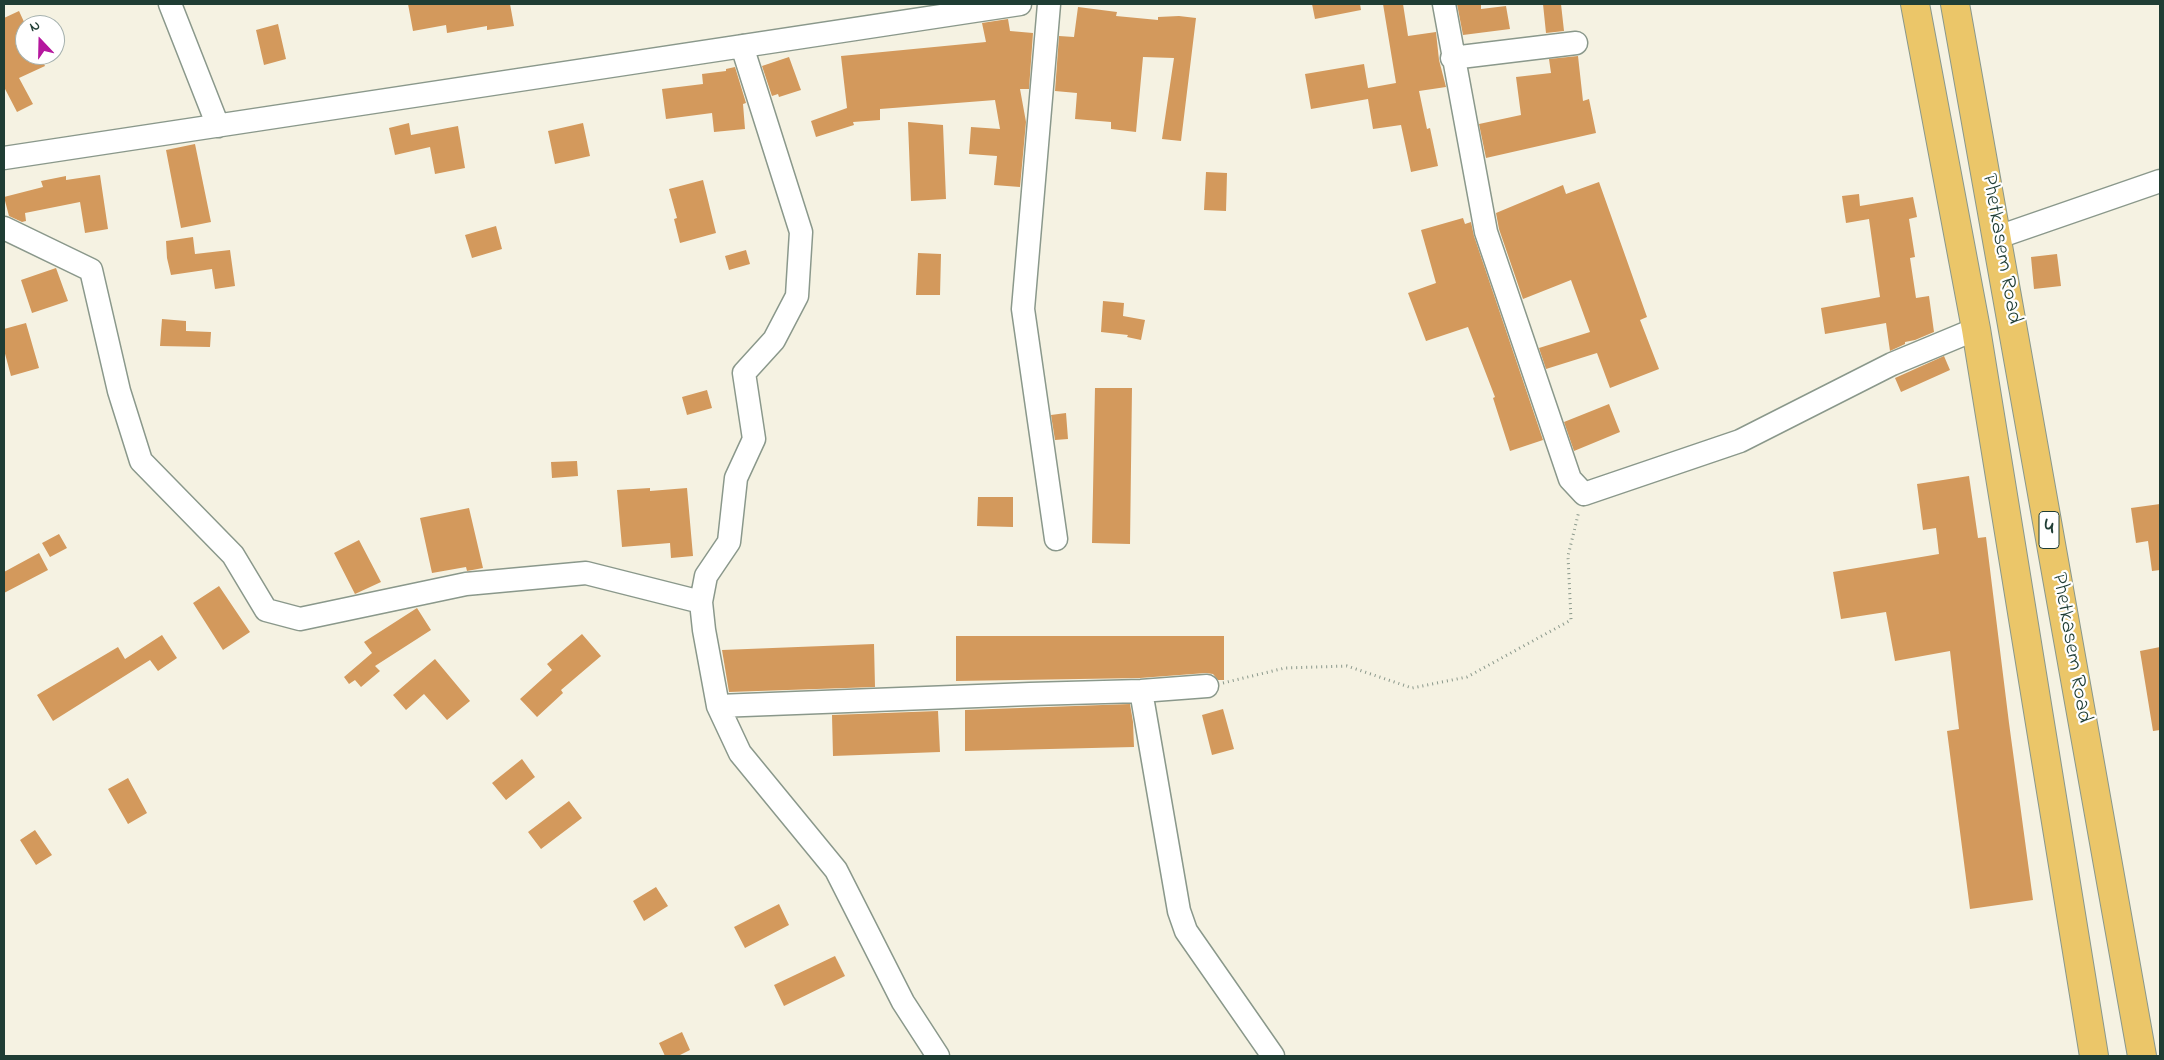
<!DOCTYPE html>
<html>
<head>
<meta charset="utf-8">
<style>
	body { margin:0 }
	#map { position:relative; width:2164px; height:1060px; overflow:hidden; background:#f5f2e2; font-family:"Indie Flower",sans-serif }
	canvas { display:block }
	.frame { position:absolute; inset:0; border:5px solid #1f3d34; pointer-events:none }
	.north { position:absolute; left:15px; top:15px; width:50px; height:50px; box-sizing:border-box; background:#fff; border:1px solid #a5b1ae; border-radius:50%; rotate:339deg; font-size:14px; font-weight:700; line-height:20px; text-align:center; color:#1f3d34 }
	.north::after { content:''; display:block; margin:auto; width:18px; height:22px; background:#b5179e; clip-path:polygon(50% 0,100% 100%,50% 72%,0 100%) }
</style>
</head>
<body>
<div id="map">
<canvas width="2164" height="1060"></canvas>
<div class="frame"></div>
<div class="north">N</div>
</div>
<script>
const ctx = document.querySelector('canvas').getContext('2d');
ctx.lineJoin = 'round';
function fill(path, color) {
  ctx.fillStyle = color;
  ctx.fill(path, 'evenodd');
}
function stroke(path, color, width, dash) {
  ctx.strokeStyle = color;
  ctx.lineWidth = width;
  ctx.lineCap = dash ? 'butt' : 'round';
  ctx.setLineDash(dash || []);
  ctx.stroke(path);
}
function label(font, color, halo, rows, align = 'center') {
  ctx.font = font + ' "Indie Flower",sans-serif';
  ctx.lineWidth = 4.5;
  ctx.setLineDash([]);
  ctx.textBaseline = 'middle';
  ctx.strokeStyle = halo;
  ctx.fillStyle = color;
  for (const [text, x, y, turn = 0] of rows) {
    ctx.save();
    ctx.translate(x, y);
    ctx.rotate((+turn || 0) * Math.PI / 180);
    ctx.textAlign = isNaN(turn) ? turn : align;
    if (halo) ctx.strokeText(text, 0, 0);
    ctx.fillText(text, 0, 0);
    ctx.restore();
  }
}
const building = new Path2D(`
	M408,4h102l4,22 -27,4v-4l-40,7 -1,-8 -33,6z
	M1312,4h48l1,6 -46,9z
	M1383,4h20l5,32 28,-4 3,28 7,27 -27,4 8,38 3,-1 8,38 -27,6 -10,-47 -28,4 -5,-30 -57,10 -6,-35 59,-10 4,24 28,-5z
	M1457,4h24v5l25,-3 4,23 -47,6z
	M1543,4h18l3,27 -18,2z
	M1078,7l39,5 -1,4 42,4v-3l21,-1 17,2 -15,123 -19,-2 12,-81 -31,-1 -7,75 -25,-3v-7l-36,-3 2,-26 -22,-2 4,-55 15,1z
	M19,11l6,13v31h15l5,11 -26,12 14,26 -16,8 -13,-25v-69z
	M1008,19l2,12 23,2 -4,56h-9l6,33 -6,65 -26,-2 3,-29 -28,-2 2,-27 29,2 -5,-29 -115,9v11l-27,2 1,3 -38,12 -5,-16 36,-13 -6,-52 145,-14 -4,-19z
	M278,24l8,35 -22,6 -8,-35z
	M1578,56l5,45 6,-2 7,34 -110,25 -7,-34 42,-9 -5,-38 35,-4 -2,-14z
	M789,57l12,33 -22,7 -1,-3 -6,2 -10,-30z
	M735,67l11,36 -3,1 2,25 -31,3 -2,-19 -46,6 -4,-30 41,-5 -1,-10 24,-3v-2z
	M908,122l35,3 3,74 -35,2z
	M409,123l2,12 47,-9 7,42 -30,6 -5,-27 -35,8 -6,-27z
	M583,123l7,33 -35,8 -7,-33z
	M195,144l16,78 -30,6 -15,-78z
	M1206,172l21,1 -1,38 -22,-1z
	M100,175l8,54 -23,4 -5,-31 -55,11 1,8 -4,1 -13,-6 -5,-19 39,-10 -2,-6 25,-5v4z
	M703,180l13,53 -36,10 -6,-24 3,-1 -8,-29z
	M1599,182l48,135 -7,3 19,49 -49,19 -13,-35 -51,16 -7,-21 51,-16 -19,-52 -48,19 -24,-70 -3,-16 67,-28 3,9z
	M1859,194l1,12 53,-9 4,20 -8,2 6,38 -5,1 6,40 13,-2 5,36 -19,8 -10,2v2l-15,7 -4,-28 -61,11 -4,-26 59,-11 -11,-78 -23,4 -4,-27z
	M1463,218l2,6 6,-2 3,14 69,204 -33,11 -17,-53 2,-1 -27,-70 -42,14 -18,-48 28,-10 -15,-53z
	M496,226l6,23 -30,9 -7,-23z
	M193,237l2,17 35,-4 5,36 -20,3 -3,-20 -41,6 -4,-17 -1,-17z
	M746,250l4,14 -21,6 -4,-14z
	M918,253l23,1 -1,41h-24z
	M2057,254l4,32 -27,3 -3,-32z
	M56,268l12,33 -36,12 -11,-33z
	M1103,301l21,2 -1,13 22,4 -4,20 -14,-3 1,-2 -27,-3z
	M162,319l24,2v10l25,1 -1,15 -50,-1z
	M26,323l13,45 -28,8 -7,-26v-21z
	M1944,356l6,14 -49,22 -6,-14z
	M1095,388h37l-2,156 -38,-1z
	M707,390l5,18 -25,7 -5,-18z
	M1609,404l11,28 -46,19 -10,-29z
	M1066,413l2,26 -13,1 -4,-25z
	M577,461l1,15 -26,2 -1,-16z
	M1969,476l9,62 8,-1 23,186 24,177 -63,9 -23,-178 12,-2 -9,-78 -55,10 -9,-49 -45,7 -8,-47 106,-18 -3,-26 -13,2 -6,-46z
	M650,488v3l37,-3 6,68 -22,2 -1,-15 -48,4 -5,-57z
	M978,497h35v30l-36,-1z
	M2160,504v66l-8,1 -4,-30 -12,2 -5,-35z
	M469,508l14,60 -16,3 -1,-4 -34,6 -12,-55z
	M59,534l8,14 -17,9 -8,-14z
	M359,540l22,42 -26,12 -21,-41z
	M39,553l9,17 -44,23v-21z
	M219,586l31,46 -27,18 -30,-47z
	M417,608l14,22 -56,36 5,5 -19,16 -6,-7 -6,4 -5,-7 28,-24 -8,-11z
	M582,634l19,22 -40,34 2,3 -26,24 -17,-18 32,-29 -5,-6z
	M162,635l15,23 -19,13 -8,-11 -97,61 -16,-26 81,-48 7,12z
	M956,636h268v44h-6l-5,-6 -7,-1 -66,5 -184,3z
	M874,644l1,43 -146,5 -7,-42z
	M2160,647v83l-7,1 -13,-80z
	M435,659l35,42 -23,19 -23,-26 -18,16 -13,-15z
	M1130,704l3,18 1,25 -169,4v-41z
	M1223,709l11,40 -22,6 -10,-40z
	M938,711l2,41 -107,4 -1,-41z
	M522,759l13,18 -29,23 -14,-17z
	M128,778l19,35 -19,11 -20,-35z
	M569,801l13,17 -41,31 -13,-17z
	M35,830l17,25 -16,10 -16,-25z
	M656,887l12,19 -24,15 -11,-20z
	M779,904l10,21 -44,23 -11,-21z
	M835,956l10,20 -61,30 -10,-21z
	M682,1032l8,18 -12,6h-13l-6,-13z`);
const path = new Path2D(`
	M1223,683l62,-15 62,-2 65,22 55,-11 104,-57 -3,-64 11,-45`);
const minor = new Path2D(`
	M170,4l48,122
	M1049,4l-26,305 33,230
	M1444,4l42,228 84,247 14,15 156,-53 152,-77 84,-35
	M742,46l59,186 -4,64 -23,44 -30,33 10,66 -18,39 -7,64 -23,34 -5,26 3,28 14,76 22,47 96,117 67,132 35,54
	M1452,58l124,-15
	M4,158l1016,-154
	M4,228l87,42 28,121 22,70 92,94 33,55 34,9 166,-35 120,-11 115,29
	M1998,237l162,-56
	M1141,691l38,220 7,20 87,125
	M718,706l312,-12 111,-3 66,-5`);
const highway = new Path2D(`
	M1915,4l61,325 118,727
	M1955,4l187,1052`);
const shields = [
	[2049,530,20]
];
const shieldNames = [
	["4",2049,530]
];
const streetNames = [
	["Phetkasem Road",2000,249,80],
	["Phetkasem Road",2070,648,80]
];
fill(building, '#d3995c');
stroke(minor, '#8a988b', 25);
stroke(highway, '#8a988b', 30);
stroke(path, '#8a988b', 3, [1, 4]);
stroke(minor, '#fff', 22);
stroke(highway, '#ebc669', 28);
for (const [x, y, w] of shields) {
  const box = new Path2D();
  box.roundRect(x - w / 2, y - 18.5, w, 37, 4);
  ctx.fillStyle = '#fff';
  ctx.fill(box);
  stroke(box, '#1f3d34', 1);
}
label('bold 21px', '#1f3d34', null, shieldNames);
label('22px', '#1f3d34', '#fff', streetNames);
</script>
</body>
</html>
